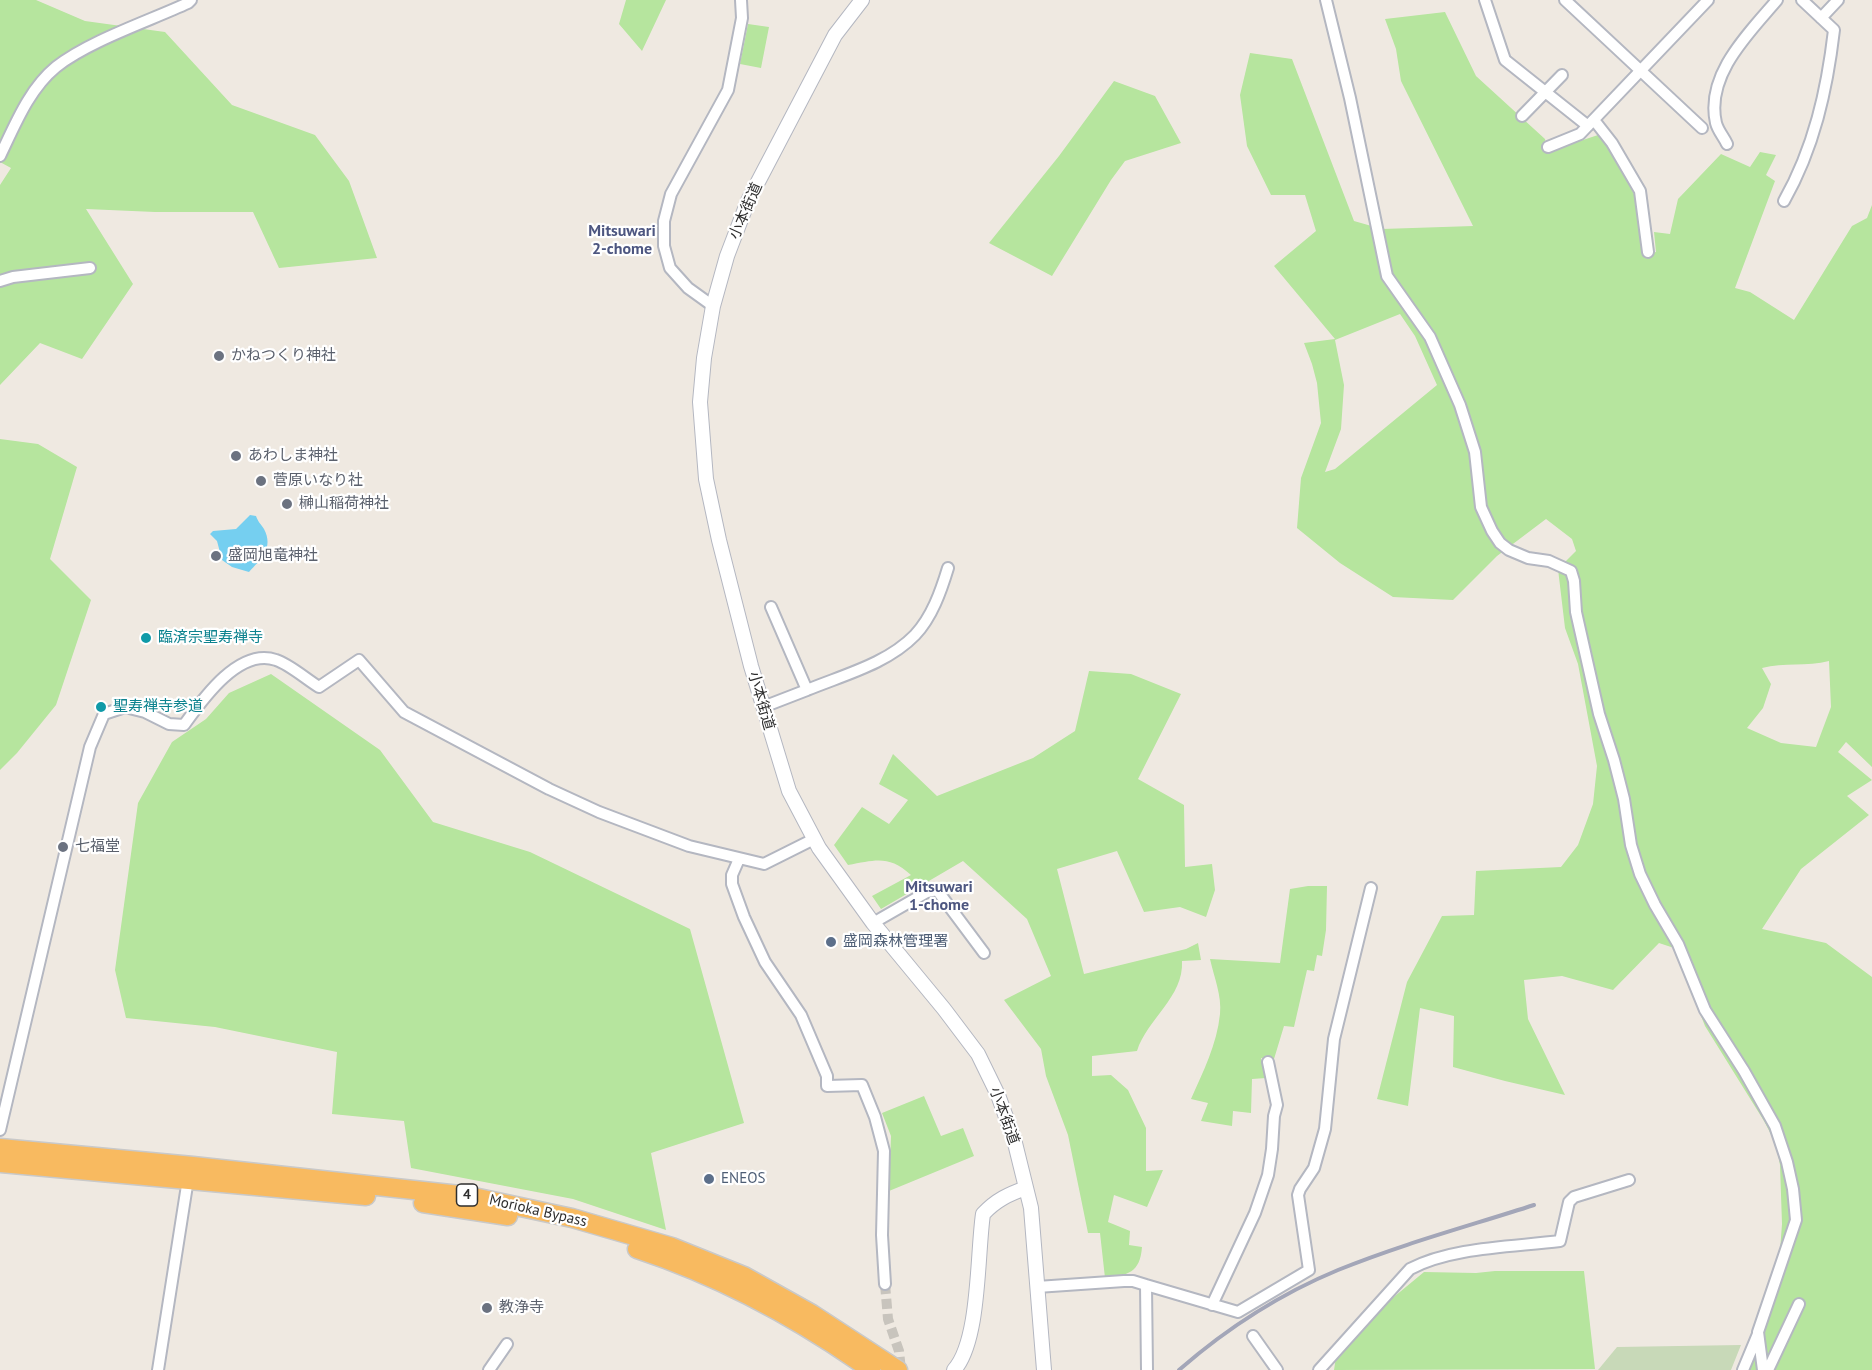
<!DOCTYPE html>
<html>
<head>
<meta charset="utf-8">
<style>
	body { margin:0 }
	canvas { display:block; background:#efe9e1 }
</style>
</head>
<body>
<canvas width="1872" height="1370"></canvas>
<script>
const ctx = document.querySelector('canvas').getContext('2d');
ctx.lineJoin = 'round';
function fill(path, color) {
  ctx.fillStyle = color;
  ctx.fill(path, 'evenodd');
}
function stroke(path, color, width, dash) {
  ctx.strokeStyle = color;
  ctx.lineWidth = width;
  ctx.lineCap = dash ? 'butt' : 'round';
  ctx.setLineDash(dash || []);
  ctx.stroke(path);
}
function label(font, color, halo, rows, align = 'center') {
  ctx.font = font + ' "PT Sans","Noto Sans JP",sans-serif';
  ctx.lineWidth = 4.5;
  ctx.setLineDash([]);
  ctx.textBaseline = 'middle';
  ctx.strokeStyle = halo;
  ctx.fillStyle = color;
  for (const [text, x, y, turn = 0] of rows) {
    ctx.save();
    ctx.translate(x, y);
    ctx.rotate((+turn || 0) * Math.PI / 180);
    ctx.textAlign = isNaN(turn) ? turn : align;
    if (halo) ctx.strokeText(text, 0, 0);
    ctx.fillText(text, 0, 0);
    ctx.restore();
  }
}
const green = new Path2D(`
	M0,0h36l49,21 80,11 67,73 83,30 34,46 28,77 -98,10 -26,-56h-98l-69,-3 47,75 -51,75 -42,-16 -40,42v-200l11,-17 -11,-6z
	M626,0h40l-24,51 -23,-27z
	M1445,12l31,64 69,63 2,13 51,-17 16,21 21,40 7,59 14,-3 -2,-20 16,2 8,-35 43,-45 29,13 10,-15 16,3 -10,20 9,6 -40,107 15,4 44,28 58,-94 15,-8 5,-13v562l-26,-25 -8,10 34,28 -25,16 22,19 -68,54 -39,60 64,14 46,34v393h-125l3,-27 30,-92 2,-27 -2,-59 -4,-21 -12,-23 -59,-95 -31,-78 -15,-5 -46,47 -51,-14 -38,4 4,39 37,76 -60,-14 -52,-14 1,-51 -34,-8 -12,98 -31,-7 30,-117 35,-66 32,-1 2,-44 85,-4 17,-22 15,-41 4,-38 -19,-102 -13,-36 -7,-59 18,-18 -4,-12 -26,-20 -49,37 -44,44 -60,-3 -53,-34 -43,-35 4,-50 20,-55 -4,-40 -5,-19 -8,-21 31,-4 -61,-73 42,-35 -11,-36h-34l-24,-49 -7,-51 10,-42 42,6 62,162 28,8 91,-3 -72,-145 -5,-32 -11,-30zM1400,314l15,22 22,49 -102,84 -10,3 16,-43 3,-44 -9,-45zM1829,661l2,46 -15,40 -35,-4 -34,-15 16,-20 8,-24 -9,-16c22,-6 45,-1 67,-7z
	M748,24l21,3 -8,41 -21,-4z
	M1114,81l41,15 26,47 -56,18 -14,19 -59,96 -63,-33 70,-87z
	M0,439l38,5 39,23 -27,92 41,41 -35,105 -39,48 -17,17z
	M1089,671l42,3 50,20 -43,85 46,26 1,62 27,-3 3,26 -9,27 -26,-10 -36,5 -27,-61 -60,18 27,105 102,-25 12,-6 3,17 -19,1c2,36 -35,58 -45,90l-45,5v20l19,-1 17,15 18,38v43l17,-1 -16,37 -33,-12 -6,27 22,9 -1,14 13,2c-2,26 -14,28 -37,31l-5,-45h-12l-20,-98 -22,-59 -5,-27 -37,-49 47,-24 -24,-57 -64,-58 -82,48 -9,-13 39,-21c-22,-20 -35,-15 -63,-10l-14,-20 28,-38 27,17 19,-24 -29,-16 14,-30 44,42 96,-38 42,-27z
	M271,674l109,76 53,72 97,30 160,77 54,194 -93,30 15,77 -93,-31 -162,-31 -7,-47 -72,-7 5,-62 -122,-25 -89,-9 -11,-48 23,-167 34,-61 34,-23 23,-26z
	M1308,886h19l-1,44 -4,26 -5,-1 -3,16 -7,-1 -13,57 -10,-1 -10,33 -13,-1 5,20 -14,1 -1,34 -18,-2 -1,15 -31,-5 7,-18 -17,-4c12,-27 26,-55 29,-85 2,-18 -6,-37 -10,-55l70,4 10,-74z
	M924,1096l17,40 22,-8 11,28 -85,35 2,-55 -9,-23z
	M1495,1271h89l11,98 -261,1 2,-13 53,-56 35,-29 52,1z`);
const cemetery = new Path2D(`
	M1741,1345l-10,25h-133l19,-23z`);
const water = new Path2D(`
	M250,515l6,1c2,6 5,8 8,13 10,19 -3,30 -15,43l-17,-5 -10,-7 -5,-19 -7,-7 3,-3 23,-2z`);
const minorTunnel = new Path2D(`
	M885,1284l3,35 11,32 2,19`);
const minor = new Path2D(`
	M1326,0l24,98 37,178 43,61 30,68 15,47 6,55 11,24 8,12 9,7 19,8 21,3 22,10 3,10 2,31 23,102 15,46 10,39 7,46 9,29 15,31 23,39 27,66 39,61 31,55 12,36 6,27 3,31 -38,112 5,38
	M1485,0l20,60 83,66
	M1565,0l137,128
	M1821,18l17,-18
	M1522,116l40,-41
	M1594,120l18,23 28,48 8,61
	M1727,144c-3,-7 -9,-13 -11,-21 -11,-48 33,-90 61,-123
	M1548,147l32,-13 128,-134
	M0,156c15,-31 29,-67 56,-89 33,-26 93,-46 132,-64l3,-3
	M1784,201c30,-53 43,-111 50,-171l-32,-30
	M0,281l13,-4 77,-9
	M713,306l-25,-18 -18,-20 -6,-22v-25l7,-27 57,-104 14,-72 -1,-18
	M807,690c36,-15 80,-26 108,-55 17,-18 26,-44 33,-67
	M763,707l44,-17 -36,-83
	M739,859l-7,16v9l12,33 21,45 36,53 26,61v10l35,-1 13,32 9,34 -2,84 3,49
	M873,923l54,-31 10,-2 47,63
	M0,1130l90,-383 14,-33 21,-7 20,5 24,12 15,1c18,-25 55,-78 92,-65 13,4 30,19 43,27l40,-27 45,52 145,77 50,23 90,34 75,18 50,-25
	M1037,1287l87,-6h9l13,4
	M1212,1305l43,-92 13,-38 4,-26 2,-33 3,-11 -9,-43
	M1253,1336l24,34
	M158,1370l30,-191
	M489,1370l18,-26
	M1147,1370l-1,-85 92,27 71,-42 -11,-75 2,-6 14,-21 11,-39 9,-90 37,-151
	M1319,1370l91,-101c41,-22 103,-22 150,-28l9,-39 5,-5 55,-17
	M1743,1370l15,-36
	M1768,1370l31,-66`);
const tertiary = new Path2D(`
	M862,0l-27,35 -87,166 -21,55 -14,50 -9,52 -4,44 6,77 13,61 32,126 38,125 30,57 54,75 71,86 34,45 20,41 16,44 17,69 13,162
	M954,1370c26,-29 23,-115 29,-156 13,-14 26,-20 43,-26`);
const trunk = new Path2D(`
	M0,1148l193,18 276,30 103,22 100,29 72,29 68,38 86,56
	M0,1163l366,33
	M423,1203l85,13
	M637,1249c85,28 161,69 234,121`);
const rail = new Path2D(`
	M1179,1370c47,-41 101,-76 159,-100 64,-26 131,-44 196,-65`);
const markers = [
	[219,356,6,"#6b7280"],
	[236,456,6,"#6b7280"],
	[261,481,6,"#6b7280"],
	[287,504,6,"#6b7280"],
	[216,556,6,"#6b7280"],
	[146,638,6,"#0f9aa8"],
	[101,707,6,"#0f9aa8"],
	[63,847,6,"#6b7280"],
	[831,942,6,"#5c6f8a"],
	[709,1179,6,"#5c6f8a"],
	[487,1308,6,"#6b7280"]
];
const shields = [
	[467,1195,21]
];
const shieldNames = [
	["4",467,1195]
];
const streetNames = [
	["小本街道",746,211,-66],
	["小本街道",761,701,74],
	["小本街道",1004,1116,70],
	["Morioka Bypass",538,1211,13]
];
const worshipNames = [
	["かねつくり神社",231,356],
	["あわしま神社",248,456],
	["菅原いなり社",273,481],
	["榊山稲荷神社",299,504],
	["盛岡旭竜神社",228,556],
	["七福堂",75,847],
	["教浄寺",499,1308]
];
const cultureNames = [
	["臨済宗聖寿禅寺",158,638],
	["聖寿禅寺参道",113,707]
];
const serviceNames = [
	["盛岡森林管理署",843,942],
	["ENEOS",721,1179]
];
const neighbourhoodNames = [
	["Mitsuwari",622,231],
	["2-chome",622,249],
	["Mitsuwari",939,887],
	["1-chome",939,905]
];
fill(green, '#b6e59e');
fill(cemetery, '#c8d9b8');
fill(water, '#75cff0');
stroke(minorTunnel, '#c8c4bd', 10, [10, 5]);
stroke(minor, '#b4b7c1', 14);
stroke(tertiary, '#b4b7c1', 16);
stroke(trunk, '#c9c9c9', 21);
stroke(minor, '#fff', 10);
stroke(tertiary, '#fff', 14);
stroke(trunk, '#f8ba60', 18);
stroke(rail, '#a3a6b8', 4);
for (const [x, y, r, color] of markers) {
  const dot = new Path2D();
  dot.arc(x, y, r, 0, 2 * Math.PI);
  ctx.fillStyle = color;
  ctx.fill(dot);
  stroke(dot, '#fff', 2);
}
for (const [x, y, w] of shields) {
  const box = new Path2D();
  box.roundRect(x - w / 2, y - 11, w, 22, 4.5);
  ctx.fillStyle = '#fff';
  ctx.fill(box);
  stroke(box, '#2e2e2e', 1.5);
}
label('bold 14px', '#2e2e2e', null, shieldNames);
label('15px', '#2e2e2e', '#fff', streetNames);
label('15px', '#5b616d', '#fff', worshipNames, 'left');
label('15px', '#0d838f', '#fff', cultureNames, 'left');
label('15px', '#4e5e75', '#fff', serviceNames, 'left');
label('bold 16px', '#4d5680', '#fff', neighbourhoodNames);
</script>
</body>
</html>
